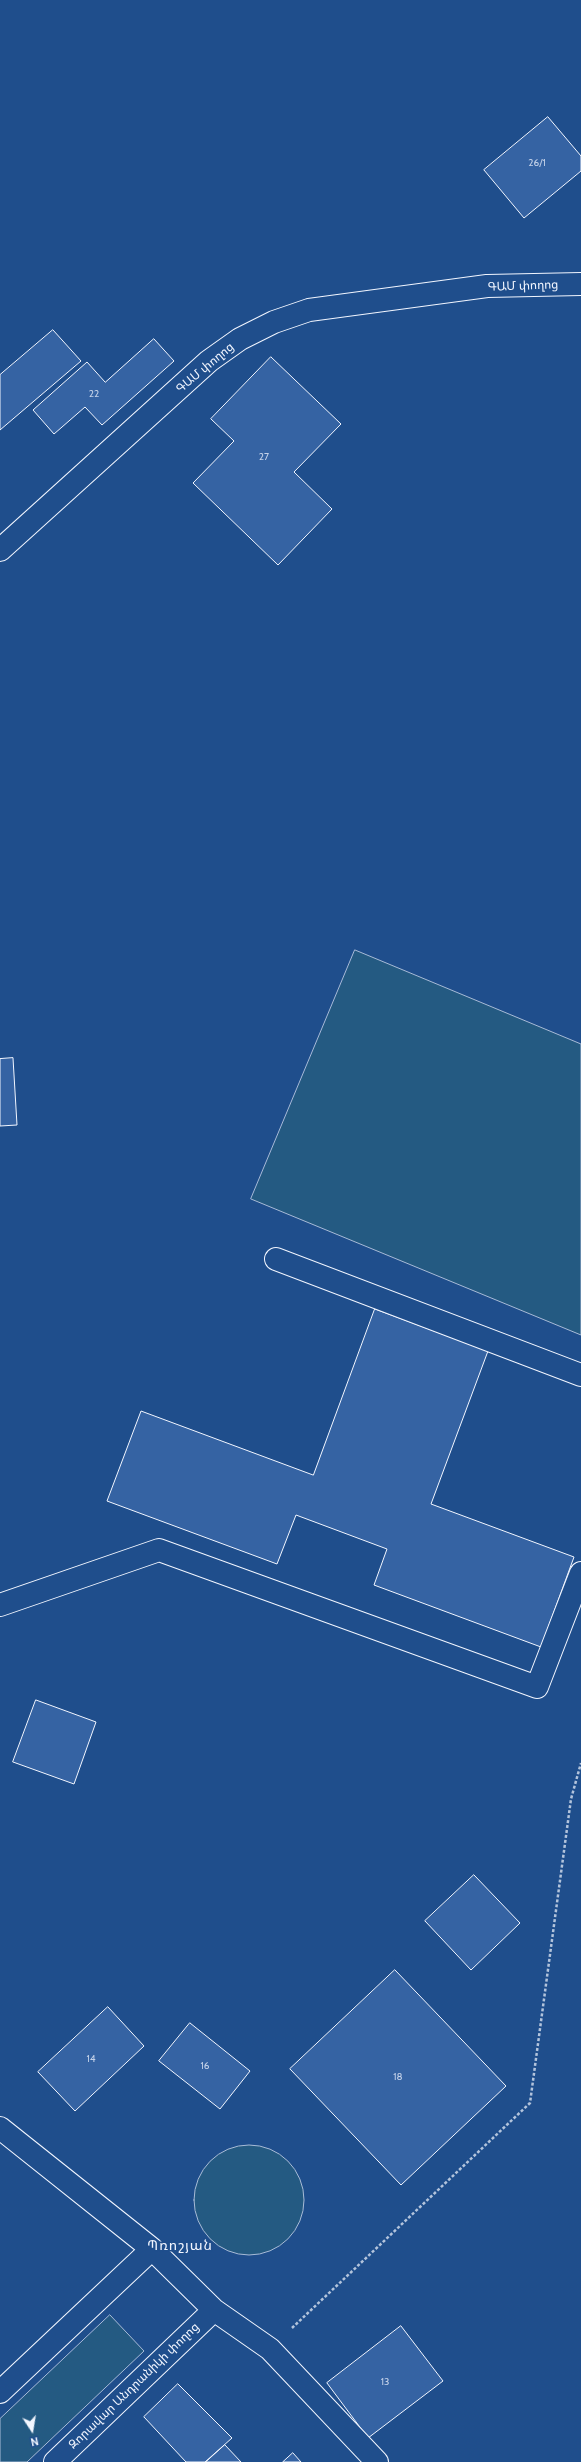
<!DOCTYPE html>
<html>
<head>
<meta charset="utf-8">
<style>
	body { margin:0 }
	#map { position:relative; width:581px; height:2462px; overflow:hidden; background:#1f4e8c; font-family:Cabin,sans-serif }
	canvas { display:block }
	.north { position:absolute; left:12px; top:2410px; width:40px; height:40px; -webkit-text-stroke:3px #1f4e8c; paint-order:stroke; rotate:168deg; font-size:11px; font-weight:700; line-height:16px; text-align:center; color:#f2f6ff }
	.north::after { content:''; display:block; margin:auto; width:14px; height:18px; background:#f2f6ff; clip-path:polygon(50% 0,100% 100%,50% 72%,0 100%) }
</style>
</head>
<body>
<div id="map">
<canvas width="581" height="2462"></canvas>
<div class="north">N</div>
</div>
<script>
const ctx = document.querySelector('canvas').getContext('2d');
ctx.lineJoin = 'round';
function fill(path, color) {
  ctx.fillStyle = color;
  ctx.fill(path, 'evenodd');
}
function stroke(path, color, width, dash) {
  ctx.strokeStyle = color;
  ctx.lineWidth = width;
  ctx.lineCap = dash ? 'butt' : 'round';
  ctx.setLineDash(dash || []);
  ctx.stroke(path);
}
function label(font, color, halo, rows, align = 'center') {
  ctx.font = font + ' Cabin,"Noto Sans Armenian",sans-serif';
  ctx.lineWidth = 3;
  ctx.setLineDash([]);
  ctx.textBaseline = 'middle';
  ctx.strokeStyle = halo;
  ctx.fillStyle = color;
  for (const [text, x, y, turn = 0] of rows) {
    ctx.save();
    ctx.translate(x, y);
    ctx.rotate((+turn || 0) * Math.PI / 180);
    ctx.textAlign = isNaN(turn) ? turn : align;
    if (halo) ctx.strokeText(text, 0, 0);
    ctx.fillText(text, 0, 0);
    ctx.restore();
  }
}
const green = new Path2D(`
	M355,950l226,94v291l-330,-136z
	M194 2200a55 55 0 1 1 110 0a55 55 0 1 1-110 0Z
	M110,2315l34,36 -117,111h-27v-43z`);
const building = new Path2D(`
	M548,117l33,39v15l-57,47 -40,-48z
	M53,330l28,31 -81,69v-55z
	M154,339l20,22 -72,64 -17,-18 -31,27 -21,-24 54,-48 18,20z
	M271,357l70,67 -47,48 38,37 -54,56 -85,-82 41,-42 -23,-22z
	M13,1058l4,67 -17,1v-67z
	M375,1309l113,42 -57,153 143,53 -33,90 -167,-62 13,-36 -91,-34 -19,49 -170,-63 34,-90 172,64z
	M36,1700l60,22 -22,62 -61,-22z
	M474,1875l46,48 -49,47 -46,-49z
	M395,1970l111,116 -105,99 -111,-116z
	M108,2007l36,39 -69,65 -37,-39z
	M190,2023l60,48 -30,38 -61,-48z
	M401,2326l42,55 -75,57 -41,-55z
	M178,2384l54,54 -27,24h-19l-42,-45z
	M225,2445l16,17h-35z
	M293,2453l8,9h-18z`);
const path = new Path2D(`
	M292,2328l238,-225 41,-304 10,-36`);
const minor = new Path2D(`
	M276,1259l305,116
	M0,1605l159,-55 378,137 44,-114
	M0,2128l152,121 62,61 56,39 107,113
	M0,2392l152,-143
	M55,2462l159,-152`);
const tertiary = new Path2D(`
	M0,550l209,-189 31,-22 34,-17 35,-12 178,-24 94,-2`);
const numberNames = [
	["26/1",537,163],
	["22",94,394],
	["27",264,457],
	["14",91,2059],
	["16",205,2066],
	["18",398,2077],
	["13",385,2382]
];
const streetNames = [
	["ԳԱՄ փողոց",523,286,-2],
	["ԳԱՄ փողոց",205,368,-40],
	["Զորավար Անդրանիկի փողոց",134,2386,-44]
];
const quarterNames = [
	["Պռոշյան",180,2246]
];
fill(green, '#245a82');
stroke(green, '#a8bbd7', 1);
fill(building, '#3563a3');
stroke(building, '#f2f6ff', 1);
stroke(minor, '#f2f6ff', 24);
stroke(tertiary, '#f2f6ff', 24);
stroke(path, '#b3c4dc', 2.5, [3, 2]);
stroke(minor, '#1f4e8c', 22);
stroke(tertiary, '#1f4e8c', 22);
label('10px', '#c3d1e8', null, numberNames);
label('12px', '#f2f6ff', '#1f4e8c', streetNames);
ctx.letterSpacing = '1px';
label('14px', '#f2f6ff', '#1f4e8c', quarterNames);
ctx.letterSpacing = '0px';
</script>
</body>
</html>
